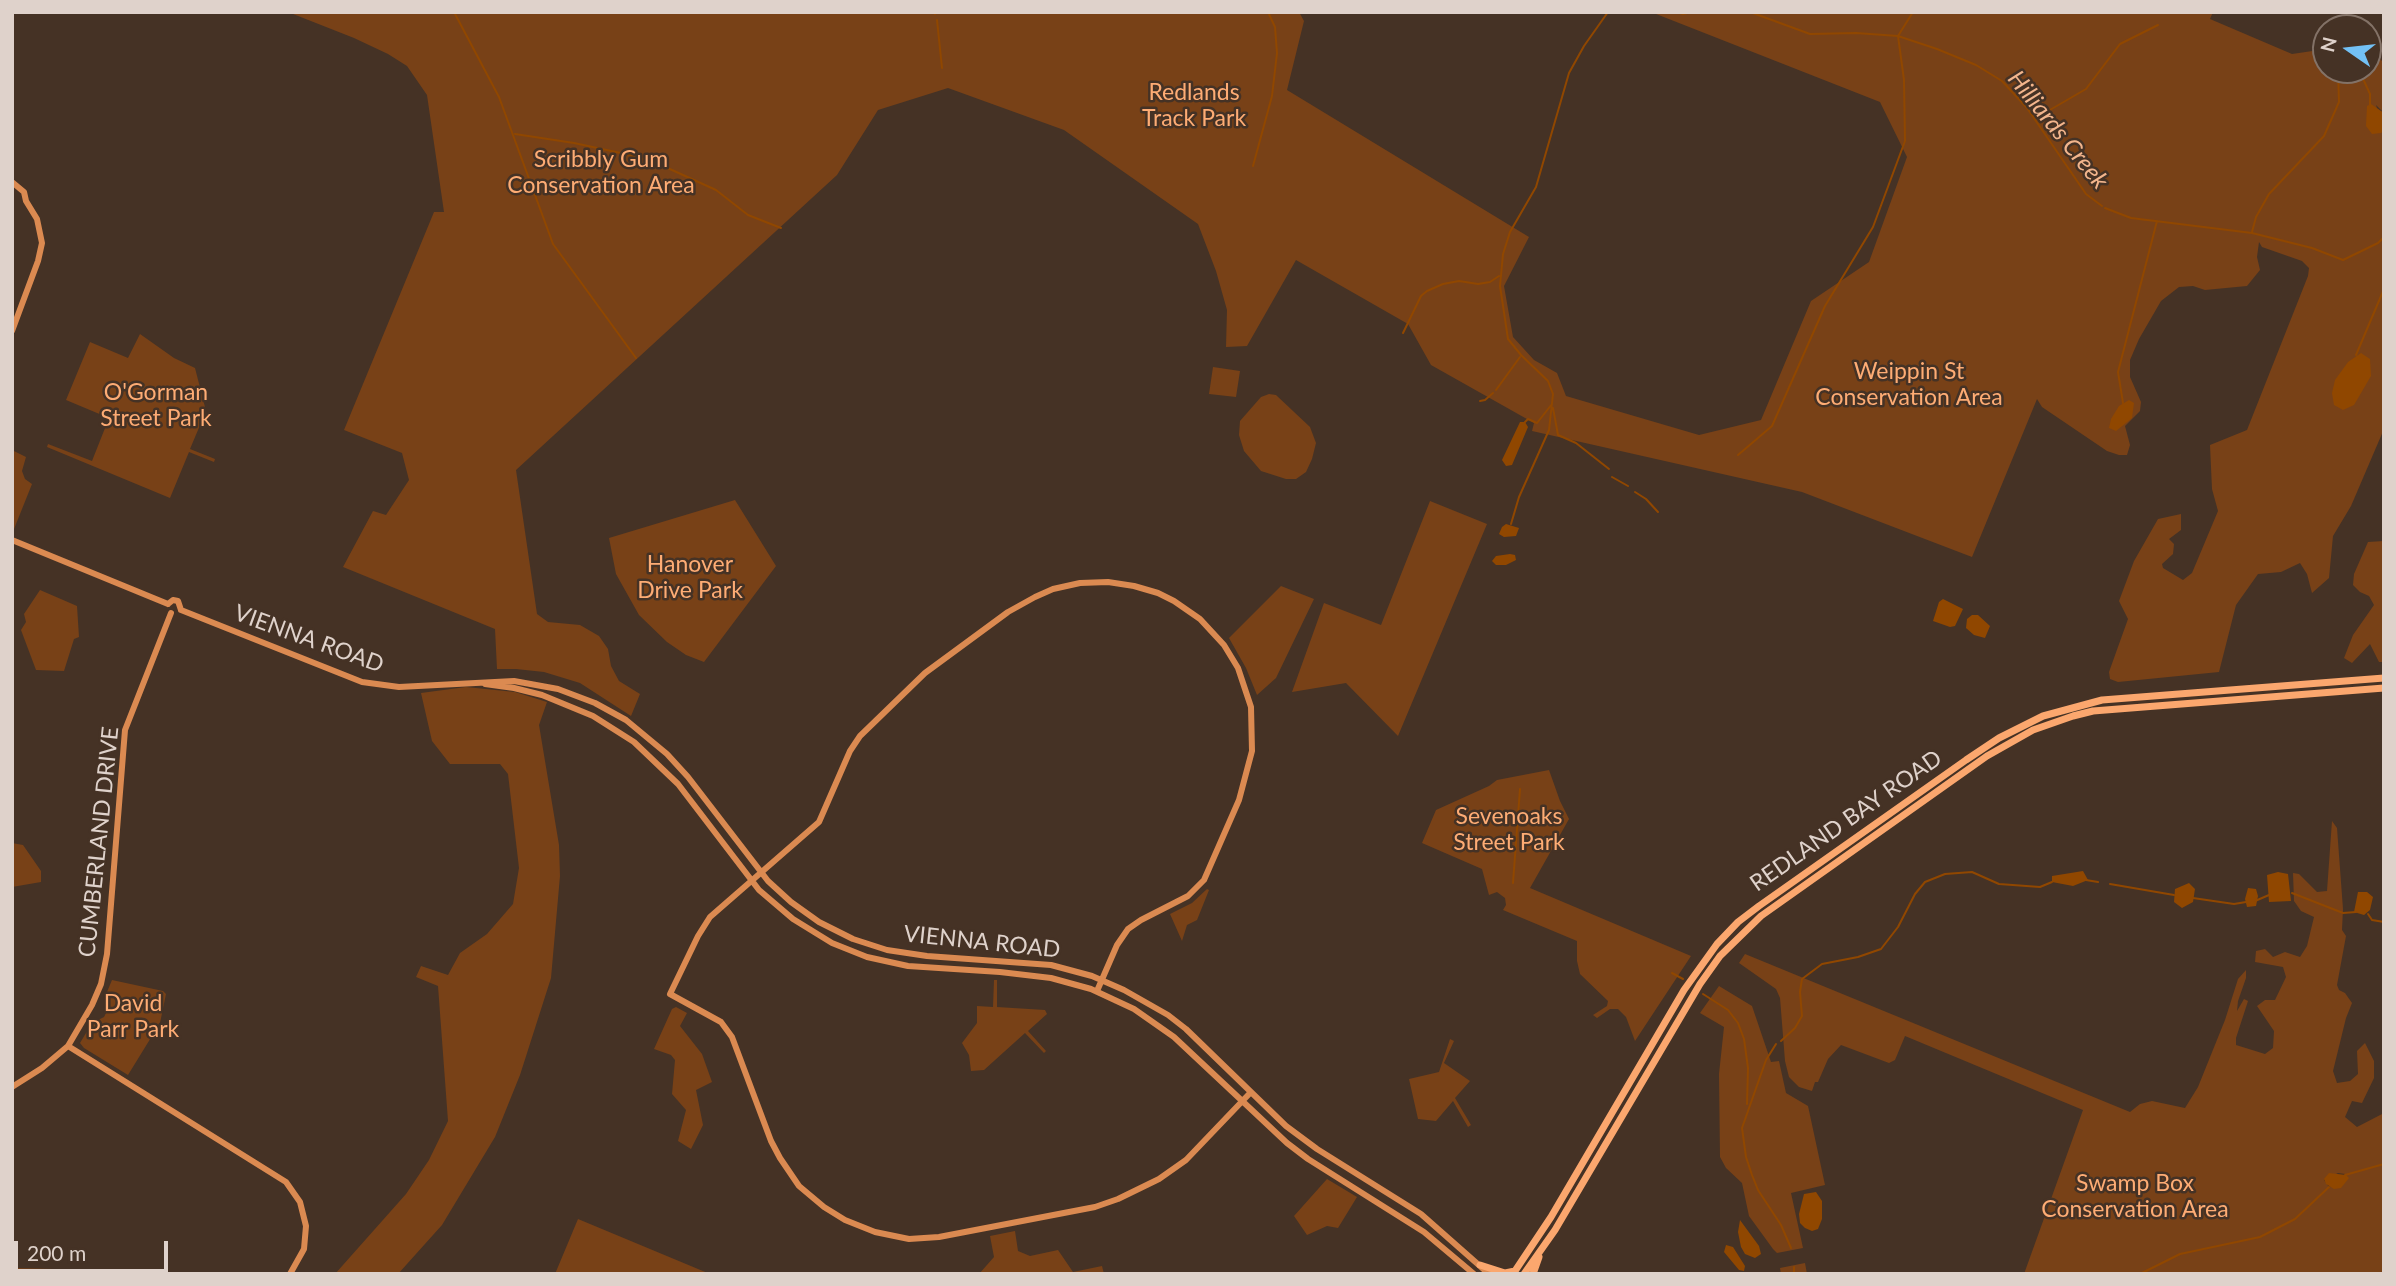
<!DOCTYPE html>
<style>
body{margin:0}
#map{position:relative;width:2396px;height:1286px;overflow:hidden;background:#453225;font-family:Lato,sans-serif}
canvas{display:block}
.frame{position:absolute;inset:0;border:14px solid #dfd2cb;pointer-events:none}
.north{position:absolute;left:2312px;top:14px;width:70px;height:70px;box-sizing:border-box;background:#453225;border:2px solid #837267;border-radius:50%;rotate:284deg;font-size:19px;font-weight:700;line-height:28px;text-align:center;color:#dfd2cb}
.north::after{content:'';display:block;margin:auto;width:24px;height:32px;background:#73c1f5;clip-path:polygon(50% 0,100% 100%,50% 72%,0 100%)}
.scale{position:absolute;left:14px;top:1241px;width:154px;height:32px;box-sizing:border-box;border:4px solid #dfd2cb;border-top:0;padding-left:9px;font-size:21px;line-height:24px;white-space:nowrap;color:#dfd2cb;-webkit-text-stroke:5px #453225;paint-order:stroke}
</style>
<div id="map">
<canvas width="2396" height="1286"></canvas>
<div class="frame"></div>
<div class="north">N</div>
<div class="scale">200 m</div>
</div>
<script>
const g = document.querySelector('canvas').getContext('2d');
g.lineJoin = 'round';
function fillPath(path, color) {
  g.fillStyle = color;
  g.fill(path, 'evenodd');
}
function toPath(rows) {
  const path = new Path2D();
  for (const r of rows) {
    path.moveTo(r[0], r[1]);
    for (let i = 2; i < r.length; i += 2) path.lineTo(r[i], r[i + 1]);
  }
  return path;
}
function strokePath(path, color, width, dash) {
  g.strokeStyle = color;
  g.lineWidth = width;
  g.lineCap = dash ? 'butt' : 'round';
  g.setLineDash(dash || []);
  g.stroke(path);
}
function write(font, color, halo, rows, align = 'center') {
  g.font = font + ' Lato,sans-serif';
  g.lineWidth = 5;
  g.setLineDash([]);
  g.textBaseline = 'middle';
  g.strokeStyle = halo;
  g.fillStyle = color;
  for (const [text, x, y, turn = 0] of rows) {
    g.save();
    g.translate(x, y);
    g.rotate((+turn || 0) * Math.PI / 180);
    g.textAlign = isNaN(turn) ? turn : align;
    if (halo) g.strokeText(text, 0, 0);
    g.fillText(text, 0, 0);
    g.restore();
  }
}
fillPath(toPath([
 [288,12,1299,12,1304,21,1287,90,1529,237,1504,286,1513,337,1534,360,1557,373,1566,396,1699,435,1761,420,1811,301,1869,262,1907,157,1880,102,1651,12,2213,12,2210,19,2292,54,2326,49,2326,70,2338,70,2344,73,2349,70,2368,70,2368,53,2372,51,2384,63,2384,113,2376,105,2384,130,2384,429,2351,506,2333,536,2329,578,2312,593,2307,574,2300,563,2281,572,2258,574,2236,605,2219,672,2118,682,2110,679,2109,672,2128,619,2119,601,2134,561,2158,519,2181,514,2181,530,2169,539,2174,544,2173,554,2162,564,2163,568,2183,580,2192,573,2218,511,2212,489,2210,445,2247,430,2308,276,2309,268,2302,261,2262,247,2259,242,2257,257,2260,270,2247,286,2205,290,2193,286,2179,287,2161,301,2139,339,2130,360,2130,377,2141,402,2140,411,2125,426,2130,445,2127,455,2119,455,2107,451,2042,407,2037,399,1972,557,1802,492,1532,431,1534,423,1431,365,1408,324,1296,260,1247,346,1226,347,1227,310,1216,271,1198,224,1064,130,948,88,878,110,837,175,516,470,537,614,548,622,580,625,599,636,608,649,611,666,619,681,640,694,631,716,580,683,544,672,516,669,497,669,495,629,343,567,373,511,386,515,409,480,402,453,344,430,434,212,444,212,427,95,407,66,388,54,354,38],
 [140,334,174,358,195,368,206,411,190,449,215,459,214,462,189,452,170,498,47,447,48,444,92,461,109,418,66,400,90,342,128,358],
 [1213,367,1240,371,1236,397,1209,394],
 [1269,394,1276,395,1310,427,1316,443,1312,459,1306,472,1296,479,1286,479,1261,471,1244,451,1239,435,1240,421,1261,397],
 [12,450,26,457,22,471,25,479,32,484,14,529],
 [735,500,776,566,704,662,686,655,667,642,639,615,616,574,609,538],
 [1430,501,1487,524,1398,736,1346,683,1292,692,1324,603,1381,625],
 [2384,541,2384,662,2379,662,2370,644,2352,663,2344,658,2353,635,2374,605,2369,596,2360,592,2353,585,2354,574,2368,542],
 [1281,586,1314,599,1276,678,1257,695,1246,668,1229,638],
 [40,590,77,606,79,637,74,639,64,671,36,670,21,630,26,622,24,614],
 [466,687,515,692,547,702,539,725,559,845,560,876,551,978,520,1075,495,1137,442,1225,398,1274,335,1274,406,1194,429,1160,448,1121,438,986,416,977,421,966,448,975,460,953,487,934,513,904,519,868,508,774,500,764,450,764,432,741,421,693],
 [1549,770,1560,801,1569,819,1530,888,1691,956,1635,1041,1626,1017,1618,1009,1610,1009,1597,1018,1593,1015,1607,1006,1608,1001,1580,974,1577,961,1577,941,1503,910,1506,905,1505,898,1497,892,1489,895,1482,869,1422,843,1436,810,1489,786,1497,780],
 [2332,821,2337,828,2343,909,2342,930,2346,936,2337,985,2339,990,2345,993,2352,1003,2346,1018,2333,1071,2337,1083,2350,1081,2358,1074,2357,1051,2365,1043,2374,1061,2374,1078,2362,1103,2352,1101,2345,1117,2357,1127,2384,1113,2384,1274,2024,1274,2083,1110,1905,1036,1895,1060,1889,1063,1841,1045,1828,1059,1818,1082,1815,1082,1812,1091,1799,1087,1789,1077,1785,1061,1780,998,1776,989,1739,963,1745,954,2130,1112,2140,1104,2152,1101,2185,1108,2198,1087,2225,1020,2238,979,2246,970,2246,978,2238,1001,2237,1011,2244,999,2248,1001,2236,1038,2236,1045,2265,1054,2273,1048,2274,1031,2257,1006,2265,1000,2275,1000,2286,977,2283,967,2255,962,2256,951,2265,949,2273,957,2285,952,2300,957,2307,946,2314,917,2301,911,2294,901,2293,873,2299,874,2317,892,2327,891],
 [2338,1173,2345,1174,2348,1178,2329,1187,2324,1180],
 [12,843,23,845,41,871,41,882,12,887],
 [1207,889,1209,890,1197,920,1187,925,1182,941,1170,914,1192,903],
 [112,980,163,991,166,994,160,1023,128,1075,84,1048,80,1043,92,1023,104,1017,109,1007,107,992],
 [994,980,997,980,997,1007,1045,1010,1047,1014,1028,1031,1046,1051,1044,1053,1025,1033,984,1070,971,1071,969,1055,962,1043,977,1023,977,1006,993,1007],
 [1719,986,1752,1006,1771,1062,1779,1061,1786,1093,1808,1106,1825,1185,1791,1193,1803,1248,1777,1253,1773,1249,1749,1216,1742,1183,1726,1168,1720,1157,1719,1074,1724,1027,1700,1013],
 [676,1007,687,1013,680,1026,702,1054,712,1082,696,1090,703,1125,691,1149,678,1141,686,1110,672,1094,675,1060,671,1055,654,1049,672,1009],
 [1450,1039,1454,1041,1444,1063,1470,1081,1455,1098,1471,1125,1468,1127,1453,1101,1436,1121,1418,1119,1409,1079,1439,1072],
 [1327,1179,1357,1197,1338,1228,1327,1226,1307,1235,1294,1216],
 [578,1219,710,1274,555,1274],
 [1015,1231,1018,1251,1030,1256,1058,1250,1073,1272,1102,1266,1104,1274,979,1274,994,1257,990,1236],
 [1805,1263,1807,1274,1781,1274,1780,1268],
 [12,1268,53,1269,53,1274,12,1274]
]), '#784117');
fillPath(toPath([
 [2371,104,2384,113,2384,130,2381,133,2372,134,2366,126,2367,106],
 [2361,353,2370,359,2371,376,2354,405,2343,410,2334,405,2332,393,2335,380,2348,362],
 [2129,400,2134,403,2132,418,2116,431,2109,428,2111,419,2119,406],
 [1520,422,1525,422,1528,427,1512,465,1506,466,1502,460],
 [1506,524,1519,528,1516,536,1504,537,1499,534,1502,527],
 [1510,554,1515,555,1516,560,1506,565,1496,565,1492,561,1496,556],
 [1943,599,1963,609,1955,626,1950,627,1933,621,1939,602],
 [1972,615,1978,615,1990,626,1985,638,1974,635,1966,628,1967,619],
 [2083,871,2088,880,2073,886,2052,882,2052,876],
 [2278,872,2288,874,2291,901,2269,902,2267,875],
 [2189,883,2195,889,2193,902,2182,908,2174,902,2175,889],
 [2248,888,2256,889,2258,896,2256,906,2247,907,2245,899],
 [2358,892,2367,892,2373,897,2370,910,2364,915,2354,912],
 [2329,1173,2346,1175,2349,1178,2341,1188,2334,1189,2326,1184,2324,1179],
 [1816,1192,1822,1201,1822,1219,1818,1229,1812,1231,1805,1228,1800,1223,1799,1214,1804,1194],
 [1740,1220,1759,1246,1761,1254,1755,1258,1745,1254,1741,1247,1738,1232],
 [1726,1245,1733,1247,1745,1266,1744,1271,1739,1270,1724,1252]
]), '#904700');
strokePath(toPath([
 [454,12,499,97,553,244,636,358],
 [935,12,935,14],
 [1677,12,1683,14,1692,12],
 [1750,12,1810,34,1856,33,1898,36,1937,49,1976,65,2002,81,2027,108,2086,194,2102,206],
 [937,20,942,68],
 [2359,70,2370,94,2370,105],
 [2036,118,2086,89,2120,44,2158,25],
 [515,134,574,143,630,155,661,165,716,190,748,215,781,228],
 [1253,166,1272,96,1277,53,1275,27,1268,12],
 [2105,208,2131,218,2252,233,2312,248,2343,260,2378,243,2384,237],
 [2252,232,2256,217,2269,194,2324,136,2339,102,2338,70],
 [1403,333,1421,296,1427,291,1443,284,1459,281,1478,284,1490,282,1499,276],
 [2356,355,2384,289],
 [1496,390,1520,357],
 [1480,401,1485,400,1493,393],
 [2123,403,2118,372,2157,221],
 [1553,408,1558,435,1576,443,1609,469],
 [1525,422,1528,419,1537,423,1552,404],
 [1738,455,1772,426,1825,306,1873,227,1905,141,1904,80,1898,36,1913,12],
 [1612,477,1628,486],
 [1635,492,1646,499,1658,512],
 [1511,524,1519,497,1549,430,1553,394,1548,381,1521,355,1508,339,1500,286,1503,254,1510,232,1536,187,1569,73,1584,46,1608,12],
 [2086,880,2098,882],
 [1513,883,1520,789],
 [2110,884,2174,895],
 [2292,893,2343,913,2356,912],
 [2193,898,2234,904,2246,902],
 [2255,901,2269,895],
 [2368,914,2372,920,2384,922],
 [1672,973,1683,979],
 [1703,994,1728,1010,1738,1023,1744,1039,1748,1068,1747,1104],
 [1781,1041,1795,1028,1802,1016,1800,992,1802,979,1822,964,1858,957,1881,949,1898,927,1915,894,1925,882,1945,874,1972,872,1999,884,2040,887,2052,882],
 [1776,1044,1766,1060,1742,1128,1746,1157,1752,1175,1758,1190,1781,1225,1791,1248],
 [2345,1175,2384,1164],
 [677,1273,677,1274],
 [1794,1274,1794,1267],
 [2140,1274,2180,1254,2260,1237,2295,1219,2329,1187]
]), '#904700', 2);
strokePath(toPath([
 [12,182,24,192,26,201,37,219,42,243,38,261,12,331],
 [12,540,168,604],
 [168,604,173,600,178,601,181,610],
 [181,610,362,682,399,687,514,681,558,689,595,703,626,720,667,754,688,777,768,881,791,902,819,922,853,939,887,950,927,956,1051,965,1092,976,1124,990,1168,1015,1186,1029,1286,1126,1317,1149,1421,1214,1489,1274],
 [485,684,514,688,542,695,593,716,634,742,678,784,759,890,793,919,832,943,867,957,908,966,1000,972,1051,978,1091,989,1134,1009,1174,1037,1287,1143,1308,1159,1424,1232,1474,1274],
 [1097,991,1117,945,1128,929,1141,920,1188,896,1204,880,1239,800,1252,751,1251,707,1238,668,1224,645,1200,619,1174,601,1158,593,1134,586,1108,582,1080,583,1053,589,1035,597,1008,612,925,673,860,736,850,751,819,822,710,917,698,936,670,994,721,1022,732,1037,771,1141,780,1158,799,1186,824,1207,845,1220,875,1232,909,1239,939,1237,1095,1207,1118,1199,1159,1179,1186,1160,1251,1092],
 [68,1046,286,1182,300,1202,306,1226,304,1249,290,1274],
 [12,1087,42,1068,68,1046,92,1005,101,984,107,954,125,730,171,613]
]), '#db8a51', 6);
strokePath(toPath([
 [1480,1265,1505,1273,1515,1271],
 [1513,1274,1551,1217,1684,990,1717,944,1738,922,1759,906,1966,760,1999,738,2043,716,2102,700,2384,678],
 [1524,1274,1555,1230,1700,984,1720,956,1761,916,1987,756,2033,730,2073,716,2093,711,2384,688],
 [1533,1274,1539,1257]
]), '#fba76e', 7);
write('23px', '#feac74', '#453225', [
 ["Redlands",1194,93],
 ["Track Park",1194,119],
 ["Scribbly Gum",601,160],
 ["Conservation Area",601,186],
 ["Weippin St",1909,372],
 ["Conservation Area",1909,398],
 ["O'Gorman",156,393],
 ["Street Park",156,419],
 ["Hanover",690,565],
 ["Drive Park",690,591],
 ["Sevenoaks",1509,817],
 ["Street Park",1509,843],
 ["David",133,1004],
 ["Parr Park",133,1030],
 ["Swamp Box",2135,1184],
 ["Conservation Area",2135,1210]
]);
write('23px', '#dfd2cb', '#453225', [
 ["VIENNA ROAD",309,639,20],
 ["REDLAND BAY ROAD",1846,821,-35],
 ["CUMBERLAND DRIVE",99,842,-84],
 ["VIENNA ROAD",982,942,6]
]);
write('italic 24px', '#f3b58c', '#453225', [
 ["Hilliards Creek",2058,130,51]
]);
</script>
